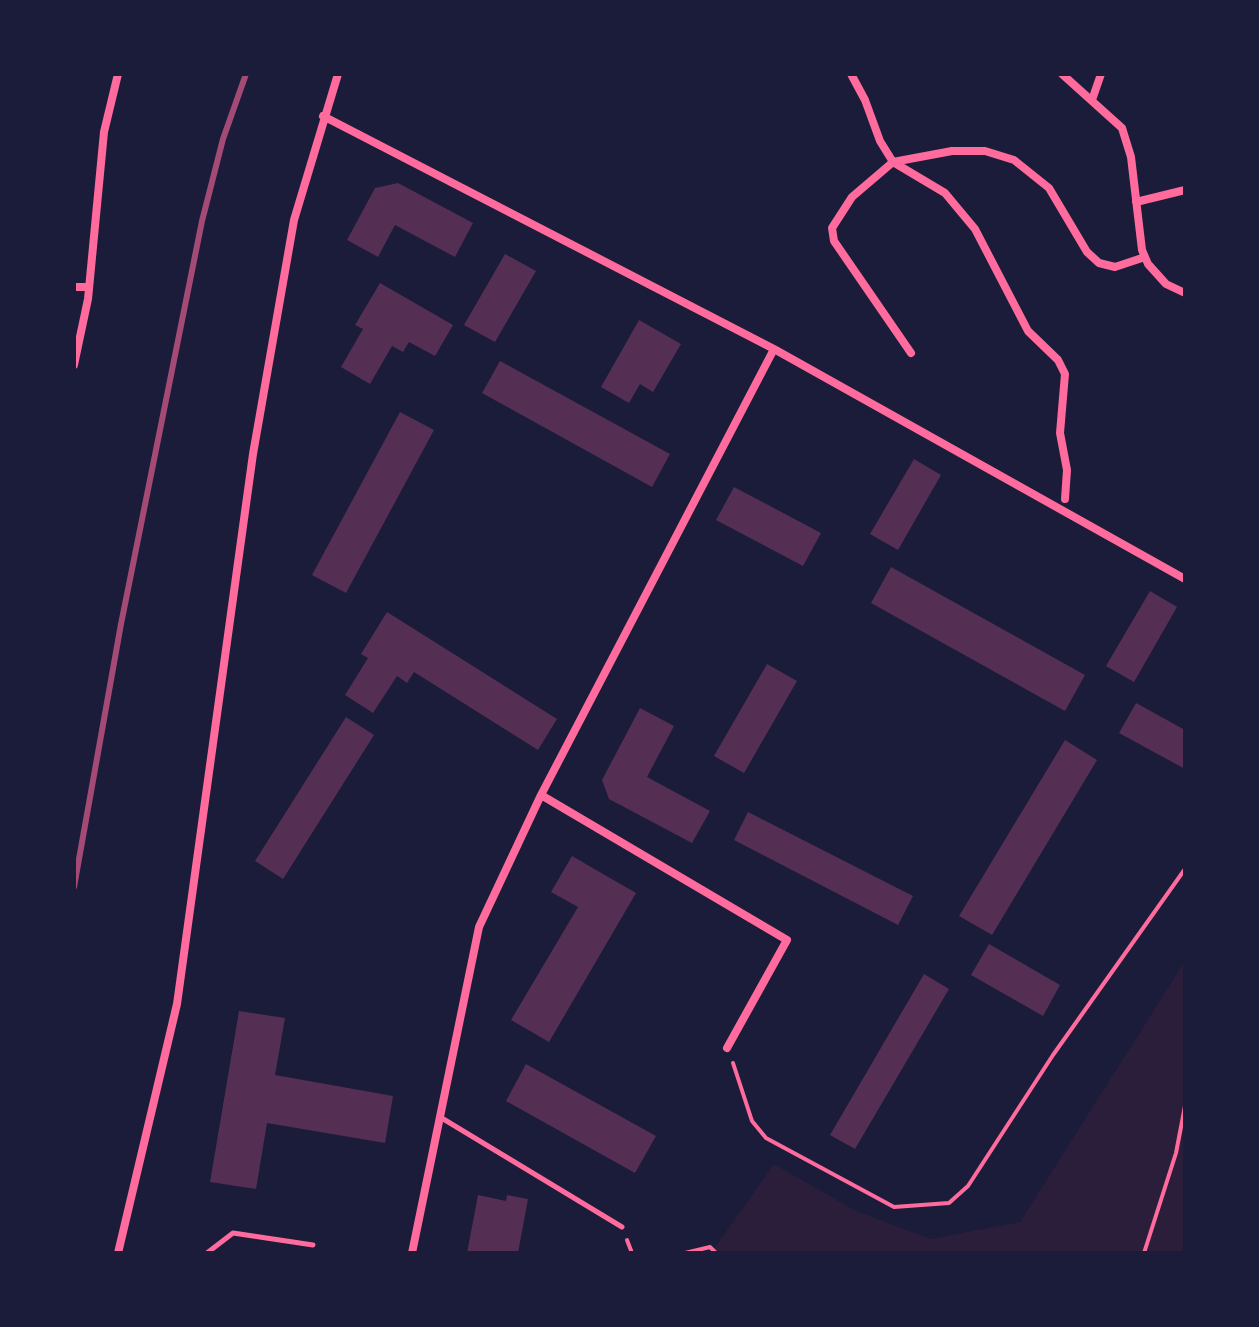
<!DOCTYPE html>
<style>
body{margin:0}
#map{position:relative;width:1259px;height:1327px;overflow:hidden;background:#1b1b3a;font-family:Bitter,serif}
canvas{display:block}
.frame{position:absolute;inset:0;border:76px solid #1b1b3a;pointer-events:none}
</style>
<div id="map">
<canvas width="1259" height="1327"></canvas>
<div class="frame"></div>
</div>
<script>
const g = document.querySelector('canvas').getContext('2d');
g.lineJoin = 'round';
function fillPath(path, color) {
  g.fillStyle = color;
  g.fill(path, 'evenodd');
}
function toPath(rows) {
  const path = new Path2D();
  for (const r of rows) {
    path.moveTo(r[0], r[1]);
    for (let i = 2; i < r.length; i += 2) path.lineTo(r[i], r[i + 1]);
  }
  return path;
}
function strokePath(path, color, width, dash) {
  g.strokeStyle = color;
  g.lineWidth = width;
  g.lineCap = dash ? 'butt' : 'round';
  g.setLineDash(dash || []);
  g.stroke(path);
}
fillPath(toPath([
 [1185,961,1185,1253,711,1253,774,1164,856,1211,931,1239,1020,1222]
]), '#2a1e3b');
fillPath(toPath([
 [398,183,473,223,455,257,395,225,378,257,347,240,375,188],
 [505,254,536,271,495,342,464,325],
 [380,283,453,325,435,356,409,342,403,352,392,346,370,384,341,367,363,329,355,325],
 [639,320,681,344,653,392,640,384,629,403,601,387],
 [500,361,670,454,652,487,482,393],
 [400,412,434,430,346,593,312,575],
 [914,459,941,475,898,550,870,534],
 [734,487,821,533,803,566,716,520],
 [891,567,1085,675,1065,711,871,603],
 [1150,591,1177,607,1134,682,1106,666],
 [387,612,557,719,538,750,414,672,407,683,397,676,373,713,345,695,368,658,361,654],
 [767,664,797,681,744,773,714,756],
 [1136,703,1185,730,1185,769,1119,733],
 [640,708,674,726,647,777,710,811,692,843,609,799,602,780],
 [346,717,374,735,283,879,255,861],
 [1065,740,1097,760,992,935,959,916],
 [748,812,913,896,898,925,734,840],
 [572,856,636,893,549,1042,511,1020,578,907,551,892],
 [989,944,1060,985,1043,1016,971,975],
 [924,974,949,989,855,1149,830,1135],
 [239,1011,285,1018,275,1075,393,1096,385,1143,267,1123,256,1189,210,1182],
 [526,1064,656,1136,635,1173,506,1101],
 [478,1195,506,1201,507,1195,528,1199,518,1253,467,1253]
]), '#542f53');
strokePath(toPath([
 [733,1063,752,1121,766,1138,894,1207,949,1203,968,1186,1053,1055,1185,869],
 [627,1240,632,1253],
 [685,1253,710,1247,716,1253],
 [1144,1253,1176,1153,1185,1106]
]), '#ff6b9d', 4);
strokePath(toPath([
 [440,1117,622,1227],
 [207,1253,233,1233,313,1245]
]), '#ff6b9d', 5);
strokePath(toPath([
 [851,74,865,100,880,141,893,162,945,193,975,229,1028,331,1058,360,1065,374,1060,433,1067,470,1065,499],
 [1062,74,1122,128,1131,157,1142,250,1148,264,1166,284,1185,293],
 [1092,100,1101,74],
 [323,116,774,349,1185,579],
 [1136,202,1185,190],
 [74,287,89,287],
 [911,353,834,241,832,228,852,197,893,162,952,151,985,151,1014,160,1049,188,1087,252,1099,263,1115,267,1145,257],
 [74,365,88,299,104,132,118,74],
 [541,795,787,940,727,1048],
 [118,1253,177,1004,253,454,294,220,338,74],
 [412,1253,479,927,541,795,774,349]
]), '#ff6b9d', 8);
strokePath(toPath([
 [74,887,121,624,202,221,223,139,246,74]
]), '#a44b75', 6);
</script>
